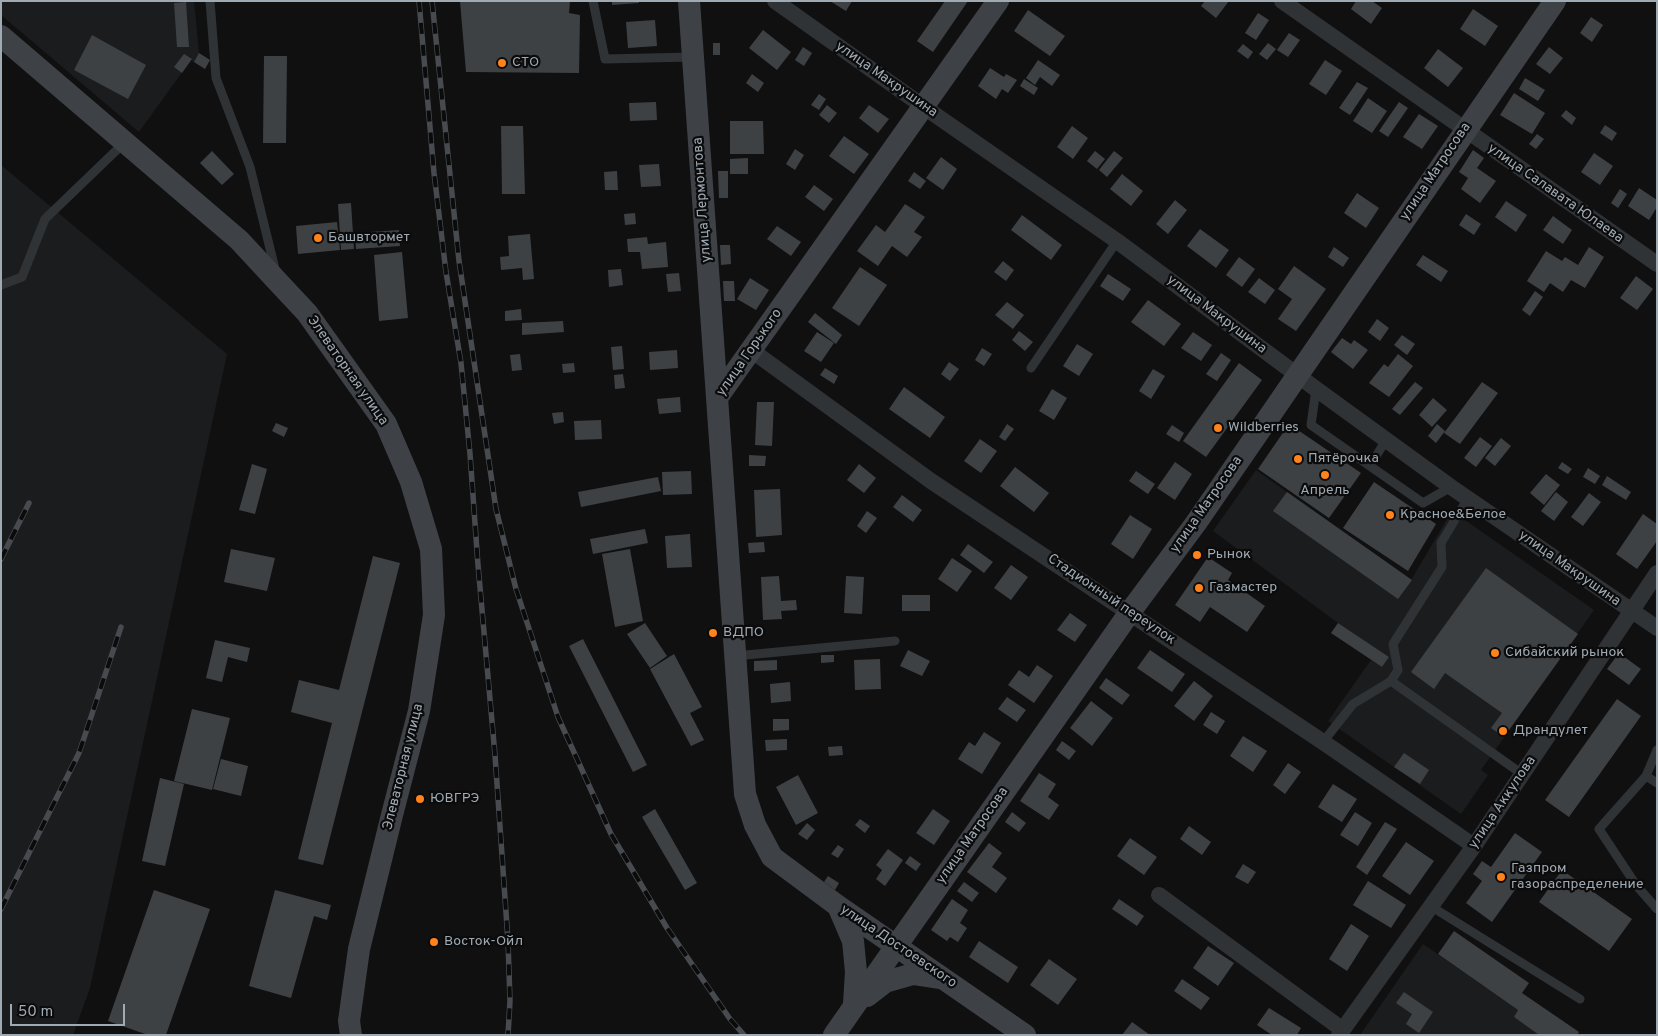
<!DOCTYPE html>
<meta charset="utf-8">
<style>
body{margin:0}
#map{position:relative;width:1658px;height:1036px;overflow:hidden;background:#101011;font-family:Overpass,sans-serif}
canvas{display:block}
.frame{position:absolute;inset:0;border:2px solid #9faab3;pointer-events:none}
.scale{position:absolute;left:10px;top:1004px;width:115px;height:22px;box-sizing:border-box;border:2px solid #9faab3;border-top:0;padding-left:6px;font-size:15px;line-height:18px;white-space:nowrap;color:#9faab3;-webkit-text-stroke:4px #0b0b0c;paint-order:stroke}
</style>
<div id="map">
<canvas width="1658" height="1036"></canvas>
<div class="frame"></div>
<div class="scale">50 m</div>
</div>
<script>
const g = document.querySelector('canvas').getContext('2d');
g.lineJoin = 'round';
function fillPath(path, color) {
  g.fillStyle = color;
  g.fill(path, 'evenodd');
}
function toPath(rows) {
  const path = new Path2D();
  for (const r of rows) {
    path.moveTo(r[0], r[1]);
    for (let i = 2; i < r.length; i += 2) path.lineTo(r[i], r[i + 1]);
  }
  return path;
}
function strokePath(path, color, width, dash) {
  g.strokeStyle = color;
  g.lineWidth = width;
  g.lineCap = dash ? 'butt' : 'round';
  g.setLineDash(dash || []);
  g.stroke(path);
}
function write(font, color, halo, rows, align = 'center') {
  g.font = font + ' Overpass,sans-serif';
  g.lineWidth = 4.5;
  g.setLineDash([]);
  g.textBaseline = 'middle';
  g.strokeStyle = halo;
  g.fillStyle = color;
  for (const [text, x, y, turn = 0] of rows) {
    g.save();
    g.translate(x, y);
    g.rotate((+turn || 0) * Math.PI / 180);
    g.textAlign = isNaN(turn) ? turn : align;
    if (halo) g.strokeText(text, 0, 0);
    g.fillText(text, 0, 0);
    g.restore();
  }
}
fillPath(toPath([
 [1,1,194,1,199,53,210,60,205,69,191,60,139,132,1,15],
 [1,165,227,354,90,988,73,1035,1,1035],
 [1256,470,1411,580,1452,511,1594,610,1481,770,1488,775,1461,814,1328,721,1371,660,1382,667,1389,657,1338,623,1213,531],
 [1423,944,1518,1010,1514,1017,1539,1035,1360,1035]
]), '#1b1c1e');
fillPath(toPath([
 [460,1,570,1,569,13,580,15,579,73,466,72],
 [612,1,639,1,639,3,612,5],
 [830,1,852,1,846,11],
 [945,1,968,1,933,52,917,41],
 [1205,1,1229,1,1216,18,1201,6],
 [1356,1,1372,1,1382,8,1371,24,1351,9],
 [186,2,189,47,177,47,174,3],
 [1473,9,1498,26,1485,46,1460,29],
 [1028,10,1065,36,1050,56,1014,31],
 [1258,13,1269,20,1256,40,1245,33],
 [1591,17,1603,25,1592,42,1580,33],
 [655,20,657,46,628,48,626,22],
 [763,30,791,52,777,70,749,48],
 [1289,33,1300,40,1288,57,1277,50],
 [92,35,146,65,128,99,74,70],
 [713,43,720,43,720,55,713,55],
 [1268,43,1276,49,1267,60,1259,54],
 [1243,44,1253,52,1248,59,1237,51],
 [803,47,812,53,804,66,795,60],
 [1549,47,1563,58,1550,74,1536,64],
 [1438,49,1463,68,1448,87,1424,68],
 [199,53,210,60,205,69,194,62],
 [184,54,192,59,182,73,174,67],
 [264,56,287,56,286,143,263,143],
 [1038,60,1060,75,1052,86,1040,77,1035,85,1026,78],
 [1325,60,1342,71,1326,95,1309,84],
 [990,68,1004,77,1006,74,1017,80,1008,93,1002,89,996,99,978,86],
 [752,74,764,83,758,92,746,83],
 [1525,78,1545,90,1538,101,1519,89],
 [1024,79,1038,88,1034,95,1020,86],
 [1357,82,1368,88,1350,115,1339,108],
 [1514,93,1545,113,1532,134,1500,115],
 [819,94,826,99,819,110,811,105],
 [1368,98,1387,111,1372,133,1353,121],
 [656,102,657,120,630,121,629,103],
 [1399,102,1408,108,1388,137,1379,131],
 [827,105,837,113,829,123,819,115],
 [869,105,889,119,878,133,859,118],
 [1566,110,1576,118,1572,125,1561,116],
 [1419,114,1438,126,1422,149,1403,137],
 [730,121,763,121,764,154,730,154],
 [1605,125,1617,133,1612,141,1600,133],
 [501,126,523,126,525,194,502,194],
 [1072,126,1088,138,1073,159,1057,147],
 [1537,134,1544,139,1536,149,1529,144],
 [844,136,869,154,854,174,829,156],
 [795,149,804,155,795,170,786,164],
 [1473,150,1484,158,1477,168,1496,181,1480,203,1461,189,1468,178,1459,172],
 [212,151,234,174,222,185,200,163],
 [1095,151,1105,159,1097,169,1087,161],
 [1114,151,1123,158,1107,177,1099,170],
 [1594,153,1613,166,1600,185,1581,172],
 [941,157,957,169,943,190,926,178],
 [748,158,748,174,730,174,730,159],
 [659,164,661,186,641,187,639,165],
 [617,171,618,190,605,190,604,172],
 [718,171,728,171,728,198,719,198],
 [914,172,926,181,920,189,908,181],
 [1122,174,1143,191,1131,206,1110,189],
 [814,185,833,199,824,211,805,197],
 [1639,188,1657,200,1657,207,1649,220,1628,206],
 [1620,189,1627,194,1618,208,1611,203],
 [1357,193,1379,208,1366,228,1344,213],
 [1175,200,1187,210,1168,234,1156,224],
 [1506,201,1527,215,1516,232,1495,217],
 [351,203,354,249,341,250,338,204],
 [905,204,925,217,914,232,922,237,907,257,892,246,878,266,857,251,876,225,885,232],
 [635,213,636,224,625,225,624,214],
 [1466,214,1481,224,1474,235,1459,225],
 [1022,215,1062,245,1051,260,1011,230],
 [1553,216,1572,230,1563,244,1543,230],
 [337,222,340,250,298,254,296,226],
 [777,226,801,242,791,256,767,239],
 [1200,229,1229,250,1216,268,1187,246],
 [399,230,400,246,356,249,355,233],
 [530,234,534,279,523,280,522,268,501,270,500,257,509,256,508,236],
 [647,237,648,244,666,242,668,267,642,269,640,252,628,252,627,239],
 [720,245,730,245,731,264,721,265],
 [1334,247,1349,258,1343,267,1328,257],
 [1589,247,1604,257,1585,288,1571,280,1563,292,1550,283,1544,292,1527,281,1546,251,1562,261,1565,257,1578,265],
 [402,252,408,318,379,321,374,255],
 [1423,255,1448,271,1441,282,1416,265],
 [1239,257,1255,269,1242,287,1226,275],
 [1003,261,1014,270,1006,281,994,272],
 [1294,266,1326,289,1296,331,1278,319,1292,299,1278,289],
 [860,267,887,285,859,326,832,308],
 [621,269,623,285,609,287,608,270],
 [679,273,681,291,668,292,666,274],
 [1108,274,1131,289,1123,301,1100,286],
 [1636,276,1653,289,1637,310,1620,298],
 [750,278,769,290,756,310,737,299],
 [1259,278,1275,290,1265,304,1248,292],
 [723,281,734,281,735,301,724,301],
 [1535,291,1543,297,1530,316,1522,310],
 [1148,300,1181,324,1164,346,1131,322],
 [1007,302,1024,315,1013,329,995,315],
 [521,309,522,320,505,321,505,311],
 [815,313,842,335,836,344,808,322],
 [1377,319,1389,328,1380,341,1368,332],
 [563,321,564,332,522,335,522,323],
 [1019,331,1033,342,1025,351,1012,340],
 [817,332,834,343,821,362,804,351],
 [1193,332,1212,345,1201,361,1181,348],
 [1402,335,1415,344,1407,355,1394,345],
 [1342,338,1351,344,1354,340,1368,350,1353,369,1331,352],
 [1077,344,1093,354,1079,376,1063,366],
 [622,346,624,369,613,370,611,347],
 [982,348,992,354,984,366,975,360],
 [677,350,678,368,650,370,649,352],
 [1221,353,1231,360,1217,381,1206,374],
 [520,354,522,370,512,371,510,355],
 [1398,354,1413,366,1389,397,1369,383,1384,364,1388,367],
 [949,362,959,369,950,381,941,374],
 [574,363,575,372,563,373,562,364],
 [1239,363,1262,380,1206,457,1183,441],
 [825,368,838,376,834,384,820,375],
 [1153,369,1165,376,1151,399,1139,391],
 [623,374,625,388,615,389,614,375],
 [1415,382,1423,388,1400,415,1392,409],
 [1482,382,1498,393,1460,444,1444,433],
 [904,387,945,417,930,438,889,409],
 [1052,389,1067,398,1054,420,1039,411],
 [680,397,681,412,659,414,657,399],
 [1433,398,1447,410,1432,427,1419,415],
 [757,402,774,402,772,446,755,445],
 [563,412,564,422,554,424,552,413],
 [601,420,602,439,575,440,574,421],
 [276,423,288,428,284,437,272,431],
 [1007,424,1014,429,1005,441,999,437],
 [1289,424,1361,473,1329,518,1258,469],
 [1437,424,1445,431,1436,443,1428,436],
 [1172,425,1184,433,1179,442,1166,434],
 [1480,437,1492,446,1476,467,1464,458],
 [1501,438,1511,446,1495,466,1485,458],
 [980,439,997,451,981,473,964,461],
 [749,455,766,456,765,466,749,466],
 [1175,462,1192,474,1175,500,1157,488],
 [1562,462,1572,469,1568,474,1558,468],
 [252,464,267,469,255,514,239,510],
 [859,464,876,478,864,493,847,480],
 [1015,467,1049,493,1034,512,1000,486],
 [1588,468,1600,476,1595,484,1583,477],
 [691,471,692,494,663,495,662,472],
 [1136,471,1155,484,1148,494,1129,481],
 [1546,474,1560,485,1544,505,1530,493],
 [1607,476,1631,492,1626,500,1602,485],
 [658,477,661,491,581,507,578,492],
 [1374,482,1436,524,1408,571,1343,528],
 [780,489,782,535,756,537,754,490],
 [1287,492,1412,580,1398,599,1273,511],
 [1556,492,1568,502,1554,521,1541,511],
 [1589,493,1601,502,1583,526,1571,517],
 [902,495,922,510,913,522,893,507],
 [867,511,877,518,866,533,857,526],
 [1643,514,1657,524,1657,541,1637,569,1616,554],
 [1130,515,1152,529,1133,559,1111,544],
 [645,529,648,543,593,554,590,539],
 [690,534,692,567,667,568,665,536],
 [764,542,765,552,749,553,748,543],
 [968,544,993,562,984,573,960,555],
 [231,549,275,558,267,591,224,582],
 [630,549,643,621,615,627,602,554],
 [373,556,400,563,323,865,298,859,332,723,291,712,299,680,339,690],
 [1208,557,1232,573,1228,580,1265,606,1247,632,1210,607,1200,622,1175,605],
 [952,558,972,571,957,592,938,579],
 [1011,565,1028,577,1011,600,994,588],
 [1486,568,1578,634,1504,737,1491,728,1502,713,1445,673,1434,689,1411,672],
 [779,576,781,601,796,600,797,610,781,611,782,619,763,620,761,577],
 [846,576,864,577,862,614,844,613],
 [902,595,930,595,930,611,902,611],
 [1070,613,1087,625,1075,642,1057,630],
 [645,623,667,656,650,668,627,634],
 [1338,623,1389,657,1382,667,1331,633],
 [583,639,647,765,633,772,569,646],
 [215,640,250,648,247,662,228,657,222,682,206,678],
 [908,650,930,661,922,676,900,666],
 [1150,650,1185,674,1172,692,1137,668],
 [1619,653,1641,669,1629,685,1607,669],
 [674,654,702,707,690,713,704,740,691,746,650,669],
 [821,655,834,655,834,662,821,663],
 [880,659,881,689,855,690,854,660],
 [777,660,777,670,754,671,754,661],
 [1037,665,1053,676,1034,703,1008,685,1019,670,1029,677],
 [1106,678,1130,695,1122,705,1099,688],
 [1194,681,1213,696,1194,721,1174,706],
 [790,682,791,701,771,703,770,684],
 [1007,697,1026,710,1017,722,998,709],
 [1617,699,1641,716,1569,817,1545,800],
 [1091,701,1113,718,1092,746,1070,728],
 [192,709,230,718,212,790,174,781],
 [1211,712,1225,721,1217,734,1203,725],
 [773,719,789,719,789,730,773,731],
 [984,732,1001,743,982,774,958,759,969,742,975,746],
 [1243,736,1267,751,1253,772,1230,756],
 [787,739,787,750,766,751,765,740],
 [1062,741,1076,751,1069,760,1056,750],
 [842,746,843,755,829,756,828,747],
 [1404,753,1429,770,1420,784,1394,767],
 [221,759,248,766,241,796,213,789],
 [1288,763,1301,772,1285,794,1273,785],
 [1039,773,1056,784,1048,797,1059,805,1049,820,1020,801],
 [798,775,818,813,796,825,776,787],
 [160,778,184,784,165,866,142,861],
 [1333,784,1357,799,1342,822,1318,807],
 [655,809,697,883,685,890,642,817],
 [933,809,950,821,934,845,916,833],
 [1012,812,1026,823,1019,832,1005,822],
 [1355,812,1372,823,1358,846,1340,835],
 [860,819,870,826,865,833,855,825],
 [1385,822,1397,829,1367,875,1356,867],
 [807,823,815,830,807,840,798,834],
 [1189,826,1211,842,1202,855,1180,839],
 [1515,833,1542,852,1492,922,1466,903,1482,881,1473,874,1482,861,1491,867],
 [1130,838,1157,857,1144,875,1117,856],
 [1406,842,1434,861,1410,895,1382,876],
 [989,843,1002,853,992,867,1007,878,996,893,967,872],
 [838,845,844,849,838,858,831,854],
 [888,849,903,860,885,886,876,879,882,870,876,865],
 [910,856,921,864,916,871,905,863],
 [1243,864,1256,872,1248,884,1235,877],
 [1562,870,1632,919,1609,951,1539,902],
 [828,876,839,883,835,890,824,882],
 [1368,881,1406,905,1391,928,1353,905],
 [964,882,979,893,972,902,957,891],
 [154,890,210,909,166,1035,148,1035,108,1021],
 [275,890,331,905,327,920,314,916,291,998,249,986],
 [952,899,968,910,960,923,967,928,958,942,950,937,947,941,931,930],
 [1119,899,1144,916,1137,926,1112,909],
 [1351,924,1369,936,1347,971,1329,959],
 [1454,931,1529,983,1522,993,1579,1032,1577,1035,1539,1035,1514,1017,1518,1010,1438,954],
 [979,941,1018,967,1008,983,969,957],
 [1208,946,1234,963,1218,986,1193,968],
 [1049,959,1077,979,1058,1005,1030,985],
 [1182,979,1210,998,1201,1010,1174,991],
 [1404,992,1433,1012,1419,1033,1406,1024,1412,1014,1396,1003],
 [1269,1008,1301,1028,1297,1035,1272,1035,1257,1025],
 [1132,1022,1150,1035,1122,1035]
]), '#3e4144');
strokePath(toPath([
 [210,1,216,78,250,167,275,269],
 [593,1,605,59,692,57],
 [1,285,22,277,45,219,124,143],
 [1031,368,1117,241],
 [1316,389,1311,425,1423,503,1451,487],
 [1370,466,1386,440],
 [735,656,895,641],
 [1391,681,1522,774],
 [1323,742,1353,704,1391,681,1398,670,1393,644,1442,567,1441,543,1468,498],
 [1657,750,1646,776,1599,829,1636,885,1657,909],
 [1646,776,1657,783],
 [1432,907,1580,999]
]), '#303336', 9);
strokePath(toPath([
 [775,1,924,107,1117,241,1316,389,1451,487,1657,628],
 [1282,1,1657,264],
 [751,350,931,481,1323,742,1474,846],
 [1159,895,1343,1030],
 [1339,1035,1474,846,1657,573]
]), '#303336', 16);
strokePath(toPath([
 [689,1,745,794,755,825,772,857,838,906,1025,1035],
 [1,36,239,240,278,282,307,313,386,424,411,482,431,549,434,615,419,711,392,815,359,949,349,1021,351,1035],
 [717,398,998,1],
 [838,906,853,941,856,972,854,1004],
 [867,996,885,982,913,974,939,978],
 [834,1035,1130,612,1196,523,1555,1]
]), '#3e4247', 22);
const rail = toPath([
 [419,1,434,173,446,272,461,363,470,454,478,565,495,755,508,941,510,1001,508,1035],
 [432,1,459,261,496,509,516,589,558,717,611,834,667,928,730,1019,744,1035],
 [1,559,29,503],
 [1,909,79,753,121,627]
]);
strokePath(rail, '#474b50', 5.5);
strokePath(rail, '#0b0b0c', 4, [11]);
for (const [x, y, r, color] of [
 [502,63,5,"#ff831a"],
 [318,238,5,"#ff831a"],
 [1218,428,5,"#ff831a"],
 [1298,459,5,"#ff831a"],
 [1325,475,5,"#ff831a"],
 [1390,515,5,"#ff831a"],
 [1197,555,5,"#ff831a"],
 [1199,588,5,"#ff831a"],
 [713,633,5,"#ff831a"],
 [1495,653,5,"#ff831a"],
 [1503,731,5,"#ff831a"],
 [420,799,5,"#ff831a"],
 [1501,877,5,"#ff831a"],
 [434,942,5,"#ff831a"]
]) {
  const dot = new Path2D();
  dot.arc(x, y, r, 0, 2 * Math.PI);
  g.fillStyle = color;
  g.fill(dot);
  strokePath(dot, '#0b0b0c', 2);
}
write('14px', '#9faab3', '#0b0b0c', [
 ["СТО",512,63],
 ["Башвтормет",328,238],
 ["Wildberries",1228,428],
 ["Пятёрочка",1308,459],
 ["Апрель",1325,491,"center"],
 ["Красное&Белое",1400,515],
 ["Рынок",1207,555],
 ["Газмастер",1209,588],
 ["ВДПО",723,633],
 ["Сибайский рынок",1505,653],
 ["Драндулет",1513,731],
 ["ЮВГРЭ",430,799],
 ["Газпром",1511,869],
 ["газораспределение",1511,885],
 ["Восток-Ойл",444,942]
], 'left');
write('14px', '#9faab3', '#0b0b0c', [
 ["улица Макрушина",886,80,35],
 ["улица Матросова",1436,172,-56],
 ["улица Салавата Юлаева",1555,194,35],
 ["улица Лермонтова",703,200,-94],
 ["улица Макрушина",1216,315,37],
 ["улица Горького",750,353,-55],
 ["Элеваторная улица",347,371,55],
 ["улица Матросова",1207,505,-55],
 ["улица Макрушина",1569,569,35],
 ["Стадионный переулок",1111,600,34],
 ["Элеваторная улица",404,767,-76],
 ["улица Аккулова",1503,803,-56],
 ["улица Матросова",973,836,-55],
 ["улица Достоевского",898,947,34]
]);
</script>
